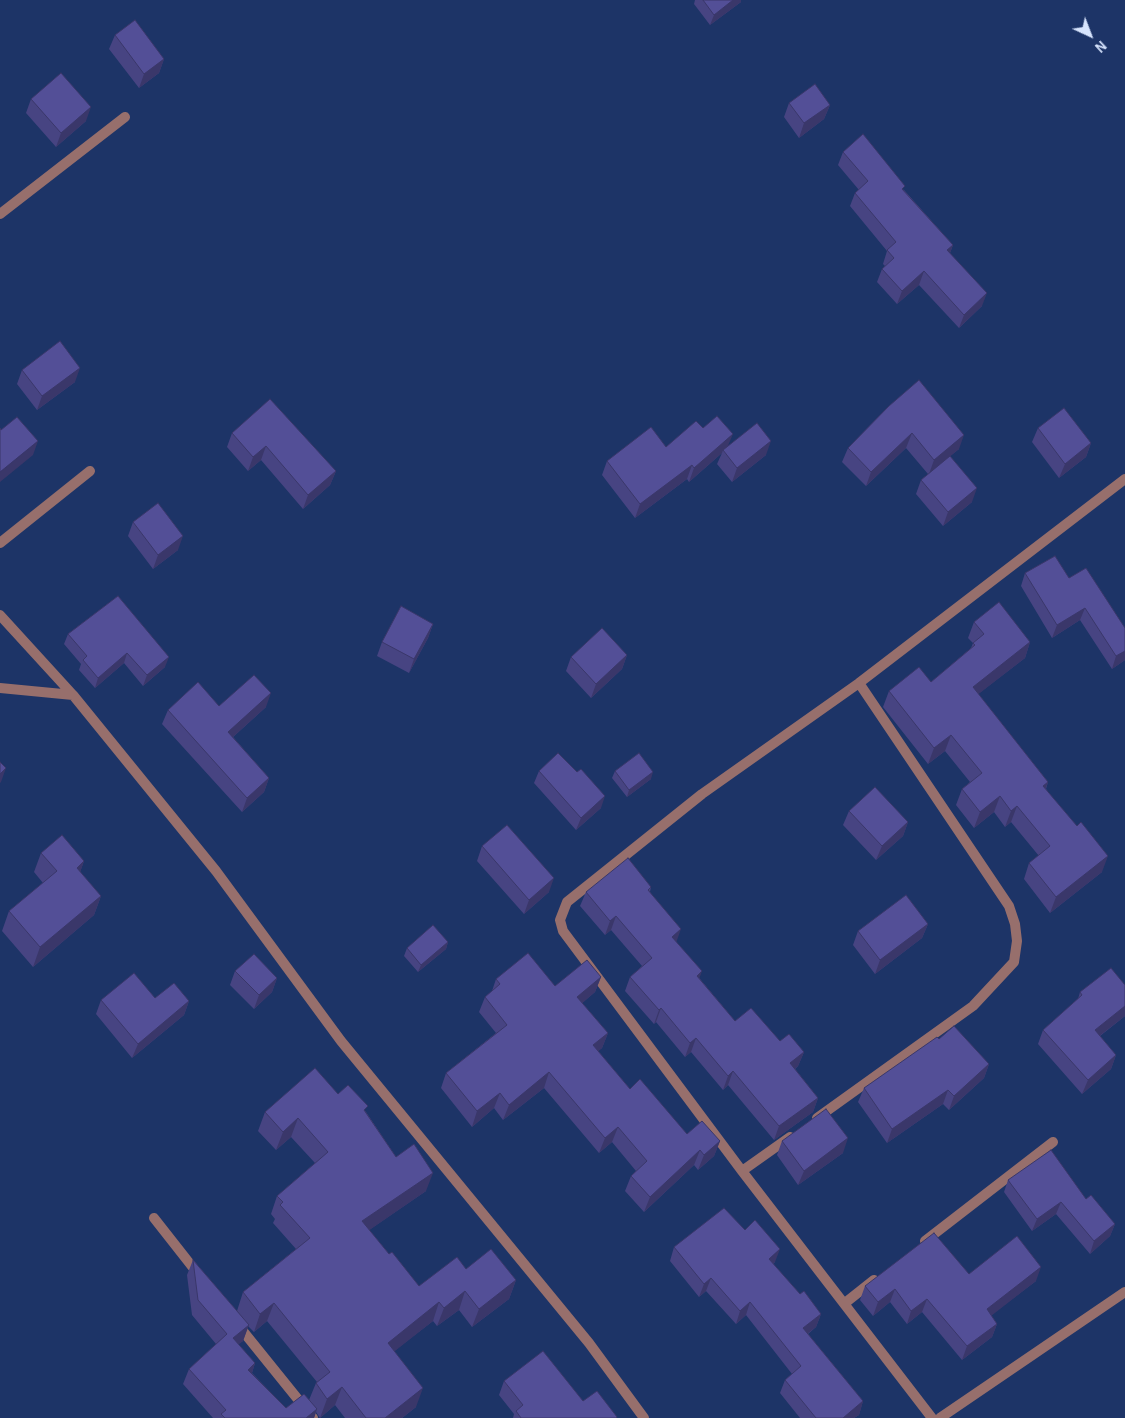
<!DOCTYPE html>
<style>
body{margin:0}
#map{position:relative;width:1125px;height:1418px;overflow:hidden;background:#1d3467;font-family:"Alegreya Sans",sans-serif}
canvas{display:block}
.north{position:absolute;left:1065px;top:10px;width:50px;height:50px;-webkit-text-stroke:4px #1d3467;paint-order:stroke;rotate:137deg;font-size:14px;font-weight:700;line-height:20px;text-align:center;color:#d7e4fd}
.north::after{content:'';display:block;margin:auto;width:18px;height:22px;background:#d7e4fd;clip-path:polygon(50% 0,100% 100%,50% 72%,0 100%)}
</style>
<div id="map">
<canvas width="1125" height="1418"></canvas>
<div class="north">N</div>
</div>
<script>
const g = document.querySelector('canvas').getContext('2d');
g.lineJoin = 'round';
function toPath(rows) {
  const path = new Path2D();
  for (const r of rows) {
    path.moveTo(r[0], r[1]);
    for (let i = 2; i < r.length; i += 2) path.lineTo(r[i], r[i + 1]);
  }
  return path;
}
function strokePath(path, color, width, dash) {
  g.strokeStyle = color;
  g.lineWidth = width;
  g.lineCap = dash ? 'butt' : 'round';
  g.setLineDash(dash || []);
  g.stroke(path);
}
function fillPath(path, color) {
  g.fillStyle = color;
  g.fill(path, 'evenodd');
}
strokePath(toPath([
 [0,214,125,117],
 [0,543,90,471],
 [0,615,73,695,216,871,341,1041,589,1343,644,1418],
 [0,688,73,695],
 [817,1118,973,1006,1014,962,1017,941,1015,924,1009,906,859,683],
 [742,1171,790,1137],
 [154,1218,198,1274],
 [925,1241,1053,1142],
 [845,1303,874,1280],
 [238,1325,313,1418],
 [932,1418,742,1171,563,931,560,920,567,902,702,794,859,683,1125,479],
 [940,1418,1125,1292]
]), '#976f6c', 10);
fillPath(toPath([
 [695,0,741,0,741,2,710,25,694,4],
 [115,35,164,59,159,73,139,88,109,49],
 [31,99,86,121,56,147,26,113],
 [789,103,830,105,824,119,799,138,784,117],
 [843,152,904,190,953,245,950,253,982,306,959,328,919,285,897,304,877,282,882,269,885,266,883,264,887,251,850,206,855,193,859,190,838,165],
 [22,370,75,382,37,410,17,384],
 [889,406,959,449,950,456,972,502,943,526,916,494,921,480,928,474,906,448,866,486,842,462,848,448],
 [703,428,728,446,766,455,732,482,717,464,722,453,689,482,687,479,635,518,602,475,607,461,666,447],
 [1038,428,1091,443,1086,457,1059,478,1032,442],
 [232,433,336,471,330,485,303,509,261,460,248,471,227,447],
 [133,522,178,550,153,569,128,536],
 [1025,573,1069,578,1125,628,1125,660,1112,669,1080,620,1052,638,1021,586],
 [118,596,165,667,143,686,124,663,95,688,79,670,81,664,64,644,68,634],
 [974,622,1030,642,1025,658,978,694,1048,782,1046,789,1102,872,1050,913,1024,879,1029,863,1039,856,1011,822,1005,827,994,812,974,828,956,805,962,789,970,782,945,751,928,764,883,707,889,691,931,682,971,648,973,643,968,638],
 [433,624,428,638,409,673,377,656,382,642],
 [627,655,622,669,591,698,566,671,571,657],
 [219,706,266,707,233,737,269,778,264,792,242,812,162,724,168,710],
 [539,771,601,808,576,830,534,783],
 [615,771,651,779,627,797,612,778],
 [849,811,908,822,903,836,876,860,843,825],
 [482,846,549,892,524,914,477,861],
 [41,853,84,861,80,872,101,896,94,915,33,967,2,931,9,911,43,883,34,872],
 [651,887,650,892,676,942,700,979,735,1021,804,1052,798,1066,795,1069,818,1098,813,1112,774,1140,728,1085,723,1090,691,1052,685,1057,656,1022,654,1024,625,991,630,977,642,966,611,930,605,935,580,906,586,892],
 [928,924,922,938,875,974,853,945,858,931],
 [448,942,446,949,418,972,404,956,407,948],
 [235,971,277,978,272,992,254,1009,230,985],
 [601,977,595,992,582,1003,608,1033,602,1048,598,1051,630,1089,687,1134,720,1141,714,1156,698,1170,694,1165,644,1212,625,1191,631,1176,636,1171,612,1142,599,1153,544,1088,503,1120,494,1108,472,1127,441,1088,446,1073,496,1033,479,1012,485,997,492,991,496,979,555,986],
 [1125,985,1125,1016,1100,1036,1116,1055,1111,1069,1082,1094,1038,1044,1043,1030,1078,999,1080,992],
 [155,998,189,1001,184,1015,132,1058,96,1014,101,1000],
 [939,1039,989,1064,984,1078,949,1110,943,1104,887,1143,858,1102,864,1088],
 [338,1094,366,1112,396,1157,426,1191,369,1230,389,1254,419,1286,466,1269,516,1280,509,1299,472,1327,459,1310,437,1326,433,1321,394,1351,416,1407,402,1418,345,1418,335,1405,320,1418,316,1412,314,1418,213,1418,183,1384,189,1369,216,1344,192,1315,187,1275,193,1260,237,1311,243,1292,296,1249,273,1223,275,1219,271,1214,277,1196,315,1163,291,1137,276,1150,258,1131,265,1112],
 [267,1321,317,1382,316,1383,309,1400,286,1408,252,1373,255,1363,238,1344,243,1341,248,1326,254,1332],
 [782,1141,843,1153,798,1185,777,1155],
 [1008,1180,1086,1199,1115,1224,1110,1236,1090,1254,1056,1214,1032,1231,1004,1192],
 [674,1247,775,1262,773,1264,800,1294,821,1314,816,1327,808,1334,863,1401,859,1415,854,1418,800,1418,780,1393,785,1380,792,1374,746,1315,736,1324,706,1291,699,1297,670,1261],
 [969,1274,1036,1281,991,1315,997,1324,992,1337,962,1360,922,1312,907,1324,890,1302,873,1316,860,1300,865,1286],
 [504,1381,583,1401,617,1418,513,1418,514,1414,499,1395]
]), '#474482');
fillPath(toPath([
 [733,0,741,0,741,2,710,25,714,15],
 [164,59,159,73,139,88,144,74],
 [830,105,824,119,799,138,804,123],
 [91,107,86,121,56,147,61,133],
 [953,245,948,258,947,250],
 [924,271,919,285,897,304,902,291],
 [987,293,982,306,959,328,964,315],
 [80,368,75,382,37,410,42,396],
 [912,433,906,448,866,486,871,472],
 [733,434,727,448,723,450,722,453,689,482,694,468],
 [964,435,959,449,929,474,934,460],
 [38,441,33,455,0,482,0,472],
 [771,441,766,455,732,482,737,468],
 [1091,443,1086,457,1059,478,1065,464],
 [266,446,261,460,248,471,253,457],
 [692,465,687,479,635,518,640,504],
 [336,471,330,485,303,509,308,495],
 [977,488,972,502,943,526,948,512],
 [183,536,178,550,153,569,158,555],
 [1085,608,1080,620,1052,638,1057,625],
 [433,624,428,638,409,673,414,659],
 [1030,642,1025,658,967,703,973,687],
 [1125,651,1125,660,1112,669,1116,656],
 [127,653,124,663,95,688,98,678],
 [627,655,622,669,591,698,596,684],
 [169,657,165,667,143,686,147,675],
 [271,693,266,707,223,746,228,732],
 [951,735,945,751,928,764,934,748],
 [6,768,1,782,0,783,0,774],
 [653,772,651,779,627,797,629,790],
 [269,778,264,792,242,812,247,798],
 [1048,782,1042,798,1043,786],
 [605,796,601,808,576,830,581,818],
 [1000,796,994,812,974,828,980,812],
 [1017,806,1011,822,1005,827,1011,811],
 [908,822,903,836,876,860,882,846],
 [1108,856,1102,872,1050,913,1056,897],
 [84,861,77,881,77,868],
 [554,878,549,892,524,914,529,900],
 [101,896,94,915,33,967,40,947],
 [616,916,611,930,605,935,610,921],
 [928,924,922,938,875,974,880,960],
 [681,929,676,943,672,937],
 [448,942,446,949,418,972,421,965],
 [702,971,697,985,697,976],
 [601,977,595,992,572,1012,577,997],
 [277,978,272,992,254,1009,259,995],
 [189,1001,184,1015,132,1058,138,1044],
 [1125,1006,1125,1016,1089,1044,1095,1030],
 [661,1008,656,1022,654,1024,659,1010],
 [608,1033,602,1048,588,1060,593,1045],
 [696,1038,691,1052,685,1057,690,1043],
 [804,1052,798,1066,785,1077,790,1063],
 [1116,1055,1111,1069,1082,1094,1088,1080],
 [989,1064,984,1078,949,1110,954,1096],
 [733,1071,728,1085,723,1090,728,1076],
 [549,1072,544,1088,503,1120,509,1105],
 [948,1090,943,1104,887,1143,892,1129],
 [500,1093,494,1108,472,1127,477,1111],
 [818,1098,813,1112,774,1140,779,1126],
 [298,1118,291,1137,276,1150,283,1132],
 [618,1127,612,1142,599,1153,605,1138],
 [848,1138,843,1153,798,1185,804,1171],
 [720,1141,714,1156,698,1170,704,1155],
 [700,1150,694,1165,644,1212,650,1197],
 [433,1173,426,1191,355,1240,362,1221],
 [1061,1202,1056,1214,1032,1231,1037,1219],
 [1115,1224,1110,1236,1090,1254,1094,1241],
 [780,1249,775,1262,764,1272,769,1259],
 [1041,1267,1036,1281,982,1323,987,1309],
 [711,1278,706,1291,699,1297,704,1284],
 [516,1280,509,1299,472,1327,479,1309],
 [895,1289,890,1302,873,1316,878,1302],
 [465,1291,459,1310,437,1326,444,1308],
 [927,1299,922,1312,907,1324,911,1311],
 [439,1302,433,1321,381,1362,388,1343],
 [750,1302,746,1315,736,1324,740,1311],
 [274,1303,267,1321,254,1332,260,1314],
 [821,1314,816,1327,798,1341,803,1328],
 [997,1324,992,1337,962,1360,967,1346],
 [249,1325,243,1341,227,1354,233,1338],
 [255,1363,250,1379,248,1370],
 [342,1387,335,1405,320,1418,327,1399],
 [423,1388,416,1407,402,1418,385,1418],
 [863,1401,859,1415,854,1418,843,1418],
 [317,1409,314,1418,306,1418]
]), '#3a376a');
const building = toPath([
 [703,0,733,0,714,15,703,0],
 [135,20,164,59,144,74,115,35,135,20],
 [61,73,91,107,61,133,31,99,61,73],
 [815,84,830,105,804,123,789,103,815,84],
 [863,134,905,186,902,189,953,245,947,250,987,293,964,315,924,271,902,291,882,269,894,258,887,250,896,242,855,193,868,181,843,152,863,134],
 [60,341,80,368,42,396,22,370,60,341],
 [919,380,964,435,934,460,912,433,871,472,848,448,889,406,919,380],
 [270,399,336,471,308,495,266,446,253,457,232,433,270,399],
 [1064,408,1091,443,1065,464,1038,428,1064,408],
 [717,416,733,434,694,468,692,465,640,504,607,461,651,427,666,447,696,421,703,428,717,416],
 [17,417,38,441,0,472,0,428,1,430,17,417],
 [757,423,771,441,737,468,723,450,757,423],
 [950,456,977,488,948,512,921,480,950,456],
 [158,503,183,536,158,555,133,522,158,503],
 [1055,556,1069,578,1086,568,1125,628,1125,651,1116,656,1085,608,1057,625,1025,573,1055,556],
 [118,596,169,657,147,675,127,653,98,678,83,660,87,656,68,634,118,596],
 [999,602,1030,642,973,687,1048,782,1043,786,1077,826,1081,822,1108,856,1056,897,1029,863,1050,846,1017,806,1011,811,1000,796,980,812,962,789,982,773,951,735,934,748,889,691,919,667,931,682,975,645,973,643,984,634,974,622,999,602],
 [401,606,433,624,414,659,382,642,401,606],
 [602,628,627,655,596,684,571,657,602,628],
 [254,675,271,693,228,732,269,778,247,798,168,710,198,682,219,706,254,675],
 [558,753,577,772,581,769,605,796,581,818,539,771,558,753],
 [639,753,653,772,629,790,615,771,639,753],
 [0,762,6,768,0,774,0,762],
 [875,787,908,822,882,846,849,811,875,787],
 [507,825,554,878,529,900,482,846,507,825],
 [62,835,84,861,77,868,101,896,40,947,9,911,57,871,41,853,62,835],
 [628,858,651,887,648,890,681,929,672,937,702,971,697,976,735,1021,751,1008,780,1041,789,1034,804,1052,790,1063,818,1098,779,1126,733,1071,728,1076,696,1038,690,1043,661,1008,659,1010,630,977,652,958,616,916,610,921,586,892,628,858],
 [906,895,928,924,880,960,858,931,906,895],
 [433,925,448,942,421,965,407,948,433,925],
 [528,953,555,986,587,960,601,977,577,997,608,1033,593,1045,630,1089,640,1079,687,1134,702,1121,720,1141,704,1155,700,1150,650,1197,631,1176,647,1161,618,1127,605,1138,549,1072,509,1105,500,1093,477,1111,446,1073,507,1025,485,997,500,984,496,979,528,953],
 [254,954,277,978,259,995,235,971,254,954],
 [1111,968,1125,985,1125,1006,1095,1030,1116,1055,1088,1080,1043,1030,1082,995,1080,992,1111,968],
 [134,973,155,998,174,983,189,1001,138,1044,101,1000,134,973],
 [954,1026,989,1064,954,1096,948,1090,892,1129,864,1088,937,1037,939,1039,954,1026],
 [315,1068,338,1094,348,1085,368,1106,364,1110,396,1157,414,1144,433,1173,362,1221,389,1254,392,1252,419,1286,457,1257,466,1269,491,1249,516,1280,479,1309,465,1291,444,1308,439,1302,388,1343,423,1388,385,1418,366,1418,342,1387,327,1399,316,1383,330,1372,274,1303,260,1314,243,1292,310,1238,280,1205,283,1202,277,1196,328,1152,298,1118,283,1132,265,1112,315,1068],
 [826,1109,848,1138,804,1171,782,1141,826,1109],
 [1051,1150,1086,1199,1091,1195,1115,1224,1094,1241,1061,1202,1037,1219,1008,1180,1051,1150],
 [724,1208,745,1230,755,1220,780,1249,769,1259,800,1294,804,1291,821,1314,803,1328,863,1401,843,1418,816,1418,785,1380,801,1366,750,1302,740,1311,711,1278,704,1284,674,1247,724,1208],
 [934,1233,969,1274,1017,1236,1041,1267,987,1309,997,1324,967,1346,927,1299,911,1311,895,1289,878,1302,865,1286,934,1233],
 [193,1260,249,1325,233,1338,255,1363,248,1370,286,1408,304,1394,317,1409,306,1418,225,1418,221,1414,226,1410,189,1369,227,1334,198,1300,193,1260],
 [543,1351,583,1401,597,1391,617,1417,616,1418,521,1418,516,1411,523,1405,504,1381,543,1351]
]);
fillPath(building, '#534f97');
strokePath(building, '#3a376a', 1);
</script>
